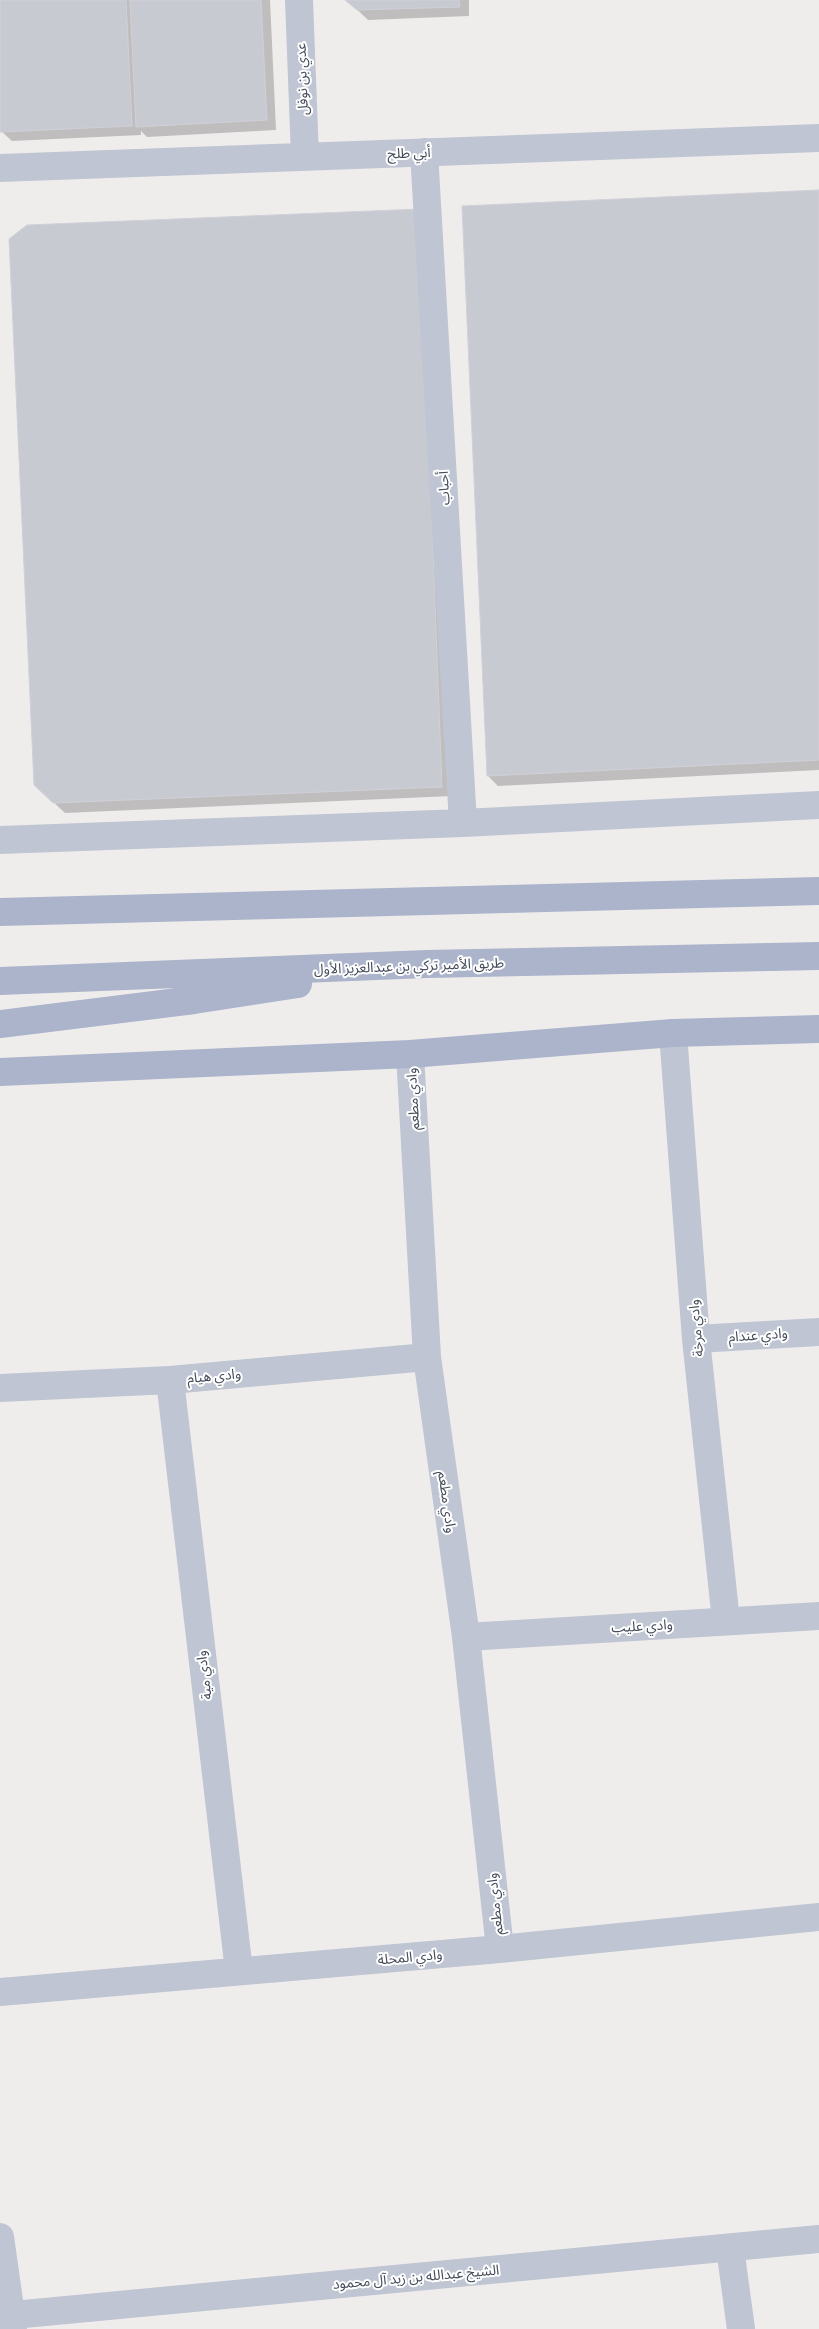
<!DOCTYPE html>
<meta charset="utf-8">
<style>
body{margin:0}
canvas{display:block;background:#efecec}
</style>
<canvas width="819" height="2329"></canvas>
<script>
const g = document.querySelector('canvas').getContext('2d');
g.lineJoin = 'round';
function fillPath(path, color) {
  g.fillStyle = color;
  g.fill(path, 'evenodd');
}
function toPath(rows) {
  const path = new Path2D();
  for (const r of rows) {
    path.moveTo(r[0], r[1]);
    for (let i = 2; i < r.length; i += 2) path.lineTo(r[i], r[i + 1]);
  }
  return path;
}
function strokePath(path, color, width, dash) {
  g.strokeStyle = color;
  g.lineWidth = width;
  g.lineCap = dash ? 'butt' : 'round';
  g.setLineDash(dash || []);
  g.stroke(path);
}
function write(font, color, halo, rows, align = 'center') {
  g.font = font + ' "Exo 2","Noto Sans Arabic",sans-serif';
  g.lineWidth = 4;
  g.setLineDash([]);
  g.textBaseline = 'middle';
  g.strokeStyle = halo;
  g.fillStyle = color;
  for (const [text, x, y, turn = 0] of rows) {
    g.save();
    g.translate(x, y);
    g.rotate((+turn || 0) * Math.PI / 180);
    g.textAlign = isNaN(turn) ? turn : align;
    if (halo) g.strokeText(text, 0, 0);
    g.fillText(text, 0, 0);
    g.restore();
  }
}
fillPath(toPath([
 [0,0,270,0,276,130,147,137,141,131,141,135,12,141,1,131],
 [347,0,469,0,469,16,368,20],
 [819,191,819,770,498,786,488,776],
 [420,210,452,796,65,813,35,785]
]), '#0003');
const building = toPath([
 [0,0,126,0,132,126,0,132,0,0],
 [130,0,261,0,267,120,136,127,130,0],
 [345,0,459,0,460,7,357,10,345,0],
 [819,190,819,760,487,776,462,206,819,190],
 [420,209,442,787,53,803,34,785,9,239,27,225,420,209]
]);
fillPath(building, '#c8cad2');
strokePath(building, '#d0d0d8', 1);
strokePath(toPath([
 [299,0,305,157],
 [424,152,463,823],
 [0,168,819,138],
 [0,840,463,823,819,805],
 [673,1033,696,1339,726,1621],
 [410,1054,427,1357,466,1637,500,1949],
 [696,1339,819,1332],
 [170,1380,239,1971],
 [0,1388,170,1380,427,1357],
 [466,1637,819,1616],
 [0,1992,500,1949,819,1917],
 [0,2237,13,2329],
 [730,2248,741,2329],
 [13,2315,819,2239]
]), '#bfc5d2', 28);
strokePath(toPath([
 [0,912,819,891],
 [0,981,427,964,819,956],
 [0,1024,194,1000,298,984],
 [0,1072,410,1054,673,1033,819,1029]
]), '#abb4cb', 28);
write('14px', '#444b59', '#fff', [
 ["عدي بن نوفل",302,79,-92],
 ["أبي طلح",409,153,-2],
 ["أحباب",444,488,-93],
 ["طريق الأمير تركي بن عبدالعزيز الأول",409,966,-2],
 ["وادي مطعم",413,1099,-93],
 ["وادي مرخة",696,1328,-95],
 ["وادي عندام",758,1335,-4],
 ["وادي هيام",214,1376,-5],
 ["وادي مطعم",447,1502,82],
 ["وادي عليب",642,1626,-3],
 ["وادي مية",204,1675,-97],
 ["وادي مطعم",495,1904,-96],
 ["وادي المحلة",410,1957,-5],
 ["الشيخ عبدالله بن زيد آل محمود",416,2277,-5]
]);
</script>
